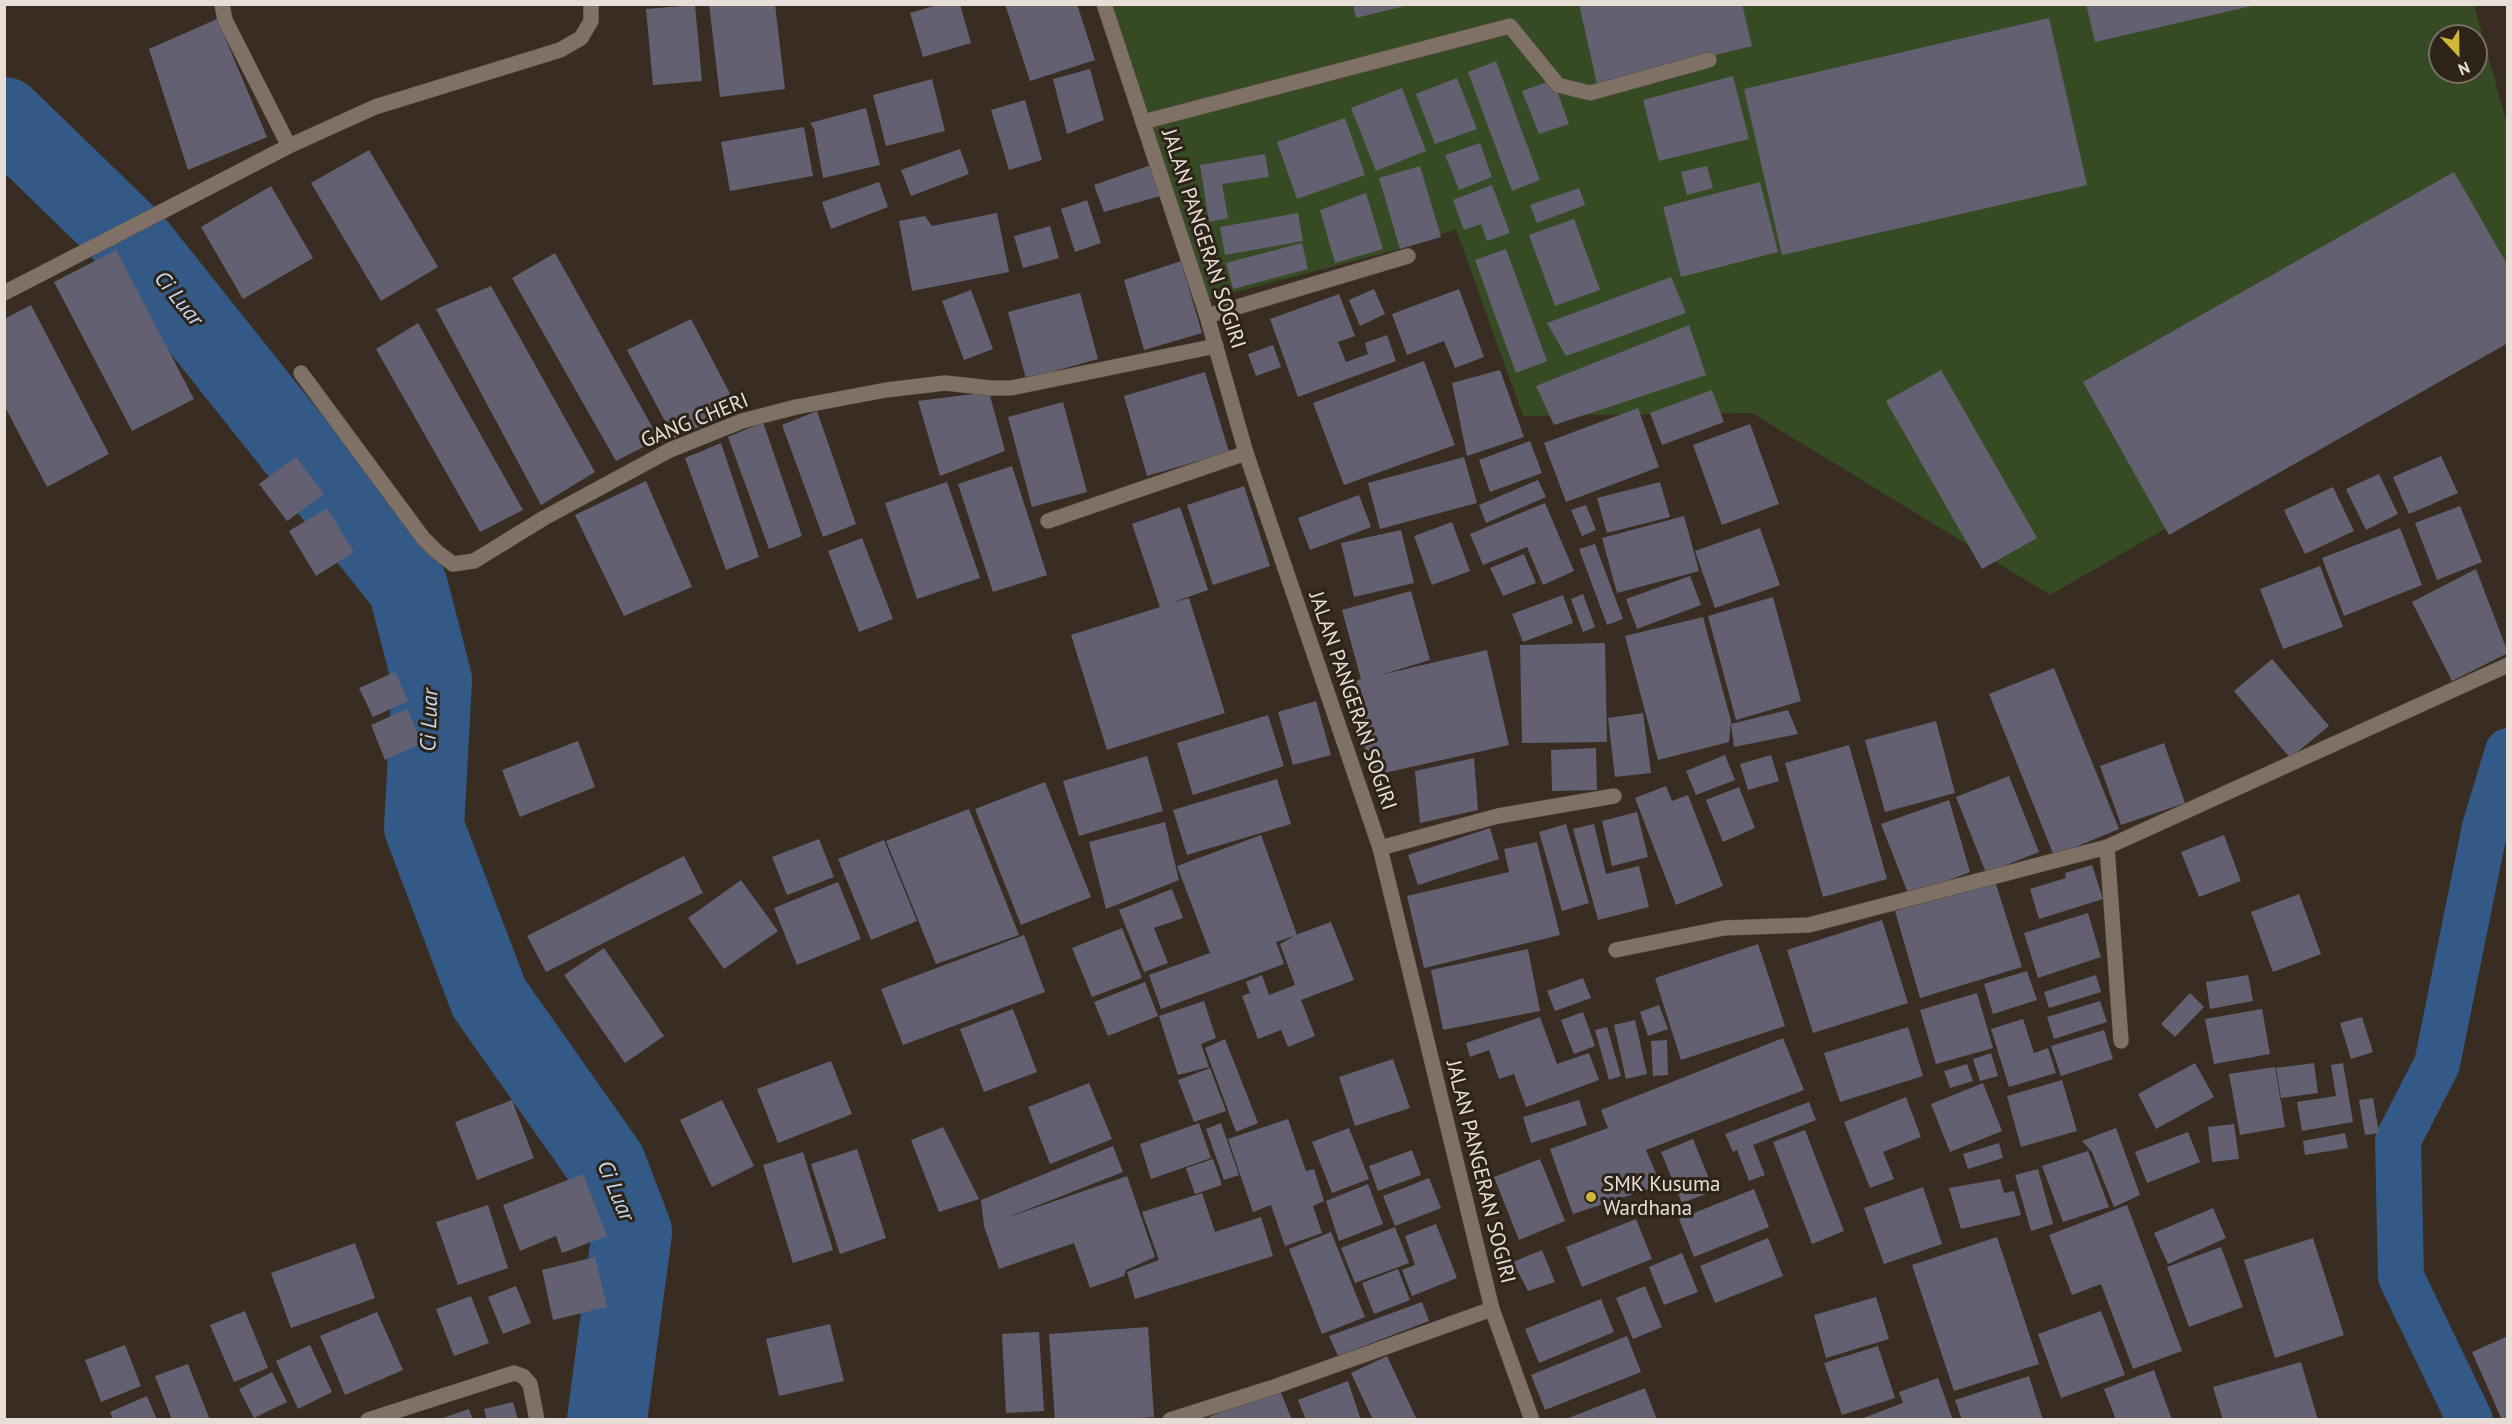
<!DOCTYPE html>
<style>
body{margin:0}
#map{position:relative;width:2512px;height:1424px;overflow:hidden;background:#392c22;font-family:"PT Sans",sans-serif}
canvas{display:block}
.frame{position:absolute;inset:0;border:6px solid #e6ded7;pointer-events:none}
.north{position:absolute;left:2428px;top:24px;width:60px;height:60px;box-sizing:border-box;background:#2e2318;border:2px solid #786e64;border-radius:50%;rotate:158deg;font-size:16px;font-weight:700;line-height:24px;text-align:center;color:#e6ded7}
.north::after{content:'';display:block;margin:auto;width:21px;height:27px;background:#d1b736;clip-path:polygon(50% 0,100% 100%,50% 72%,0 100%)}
</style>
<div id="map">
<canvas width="2512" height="1424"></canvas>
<div class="frame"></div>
<div class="north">N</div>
</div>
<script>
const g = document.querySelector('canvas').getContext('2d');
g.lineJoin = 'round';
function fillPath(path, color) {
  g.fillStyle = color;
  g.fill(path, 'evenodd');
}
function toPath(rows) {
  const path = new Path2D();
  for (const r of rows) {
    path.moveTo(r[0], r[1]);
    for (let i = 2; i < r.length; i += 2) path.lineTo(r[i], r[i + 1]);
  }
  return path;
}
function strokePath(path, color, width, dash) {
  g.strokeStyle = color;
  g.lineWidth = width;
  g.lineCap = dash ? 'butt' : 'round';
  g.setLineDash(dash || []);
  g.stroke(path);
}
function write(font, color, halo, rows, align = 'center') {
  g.font = font + ' "PT Sans",sans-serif';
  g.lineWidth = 6;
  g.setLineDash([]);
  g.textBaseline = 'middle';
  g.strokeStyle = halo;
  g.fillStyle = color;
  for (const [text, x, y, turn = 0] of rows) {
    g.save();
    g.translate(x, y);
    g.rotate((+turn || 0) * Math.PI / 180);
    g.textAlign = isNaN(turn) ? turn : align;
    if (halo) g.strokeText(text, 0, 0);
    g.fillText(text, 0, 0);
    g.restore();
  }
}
fillPath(toPath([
 [1105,5,2474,5,2507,124,2507,284,2443,369,2050,595,1752,413,1523,416,1456,229,1403,248,1194,303,1160,196],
 [2440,36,2476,36,2476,72,2440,72]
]), '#364b23');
strokePath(toPath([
 [2470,1420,2401,1277,2398,1140,2437,1064,2485,827,2508,751]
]), '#335a86', 46);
strokePath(toPath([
 [4,117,132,241,408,587,432,680,424,827,489,998,606,1164,632,1232,607,1420]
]), '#335a86', 80);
fillPath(toPath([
 [709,4,775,4,785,89,720,97],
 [941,4,960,4,971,43,923,57,910,13],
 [1005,4,1077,4,1095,60,1030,81],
 [1353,4,1409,4,1409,5,1356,18],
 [1579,4,1742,4,1752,46,1597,84],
 [2086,4,2256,4,2256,5,2095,42],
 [695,5,702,81,653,85,646,9],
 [2049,18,2087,185,1782,255,1744,89],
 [217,19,267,137,188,170,149,49],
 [1496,61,1540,180,1512,191,1468,72],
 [1090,69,1104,120,1067,134,1053,79],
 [1733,76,1749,139,1659,161,1643,100],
 [1457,78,1477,129,1435,144,1416,94],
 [932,79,945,131,886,146,873,95],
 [1553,80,1569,124,1539,134,1522,91],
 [1402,88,1426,151,1376,171,1351,108],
 [1025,100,1042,160,1009,170,991,110],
 [866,108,880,165,823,178,814,129,810,123],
 [1345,118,1365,175,1297,199,1277,142],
 [804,127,813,176,730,191,721,142],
 [1480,143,1492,177,1459,190,1445,155],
 [960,149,969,174,911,196,901,170],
 [369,150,438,267,381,301,311,183],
 [1265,154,1269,177,1222,184,1228,218,1209,222,1200,165],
 [1151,165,1160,196,1104,212,1094,185],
 [1420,166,1441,237,1400,249,1379,178],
 [1707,166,1713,188,1687,195,1681,172],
 [2454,172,2508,266,2508,343,2169,535,2083,382],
 [879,182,888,207,831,229,822,202],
 [1760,182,1778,252,1681,277,1663,207],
 [1492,185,1510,233,1487,241,1481,224,1464,230,1453,200],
 [271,186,313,258,243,299,201,227],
 [1579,188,1585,205,1537,223,1530,205],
 [1366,193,1383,249,1335,263,1320,210],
 [1087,200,1101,243,1075,252,1061,209],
 [997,213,1009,272,912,291,899,221,925,216,932,226],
 [1298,213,1303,241,1225,255,1220,227],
 [1574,219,1600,290,1555,306,1529,235],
 [1050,226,1059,258,1023,268,1014,236],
 [1302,243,1308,269,1233,289,1226,263],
 [1506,249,1547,361,1516,373,1475,260],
 [116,250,194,399,132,431,54,282],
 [555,253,659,439,616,461,512,278],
 [1181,261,1202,333,1144,350,1124,280],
 [1671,277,1686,313,1566,356,1547,323],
 [491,286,595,472,541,505,436,309],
 [1374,289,1385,314,1360,326,1349,300],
 [1459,289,1484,357,1455,368,1444,341,1407,355,1392,314],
 [971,290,993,349,964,360,942,301],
 [1080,293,1098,359,1026,379,1008,312],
 [1339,294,1355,336,1338,342,1346,362,1368,354,1365,343,1387,335,1396,361,1298,397,1270,319],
 [31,305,109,454,47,487,4,405,4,319],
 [691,319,738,409,674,438,627,350],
 [418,323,523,510,480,532,376,349],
 [1689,325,1706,375,1554,425,1536,386],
 [1273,345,1281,367,1256,376,1248,354],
 [1424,361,1455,445,1344,485,1313,403],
 [1500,370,1524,437,1467,456,1452,383],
 [1941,370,2037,538,1982,569,1886,401],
 [1205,372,1229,452,1147,476,1124,396],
 [1712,390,1724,422,1662,445,1650,413],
 [989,392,1005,451,940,476,918,401],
 [1063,402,1087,492,1032,507,1008,417],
 [1638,408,1659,467,1566,502,1544,443],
 [817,411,856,524,823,537,782,425],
 [763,422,802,536,769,549,728,437],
 [1750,424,1779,504,1722,525,1693,445],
 [1530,441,1542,473,1490,492,1479,460],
 [721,443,759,557,726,570,685,458],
 [2441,456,2458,493,2409,514,2393,477],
 [296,457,324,494,287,521,259,484],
 [1464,457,1477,503,1380,529,1368,483],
 [1012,466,1047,575,993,592,958,484],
 [2379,474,2398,514,2366,530,2346,489],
 [1538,480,1546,497,1486,523,1479,505],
 [646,481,692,587,624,616,575,515],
 [947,482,980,578,917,599,885,503],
 [1660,482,1670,517,1607,533,1597,498],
 [1244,486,1270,566,1213,585,1187,505],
 [2333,487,2354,531,2305,554,2284,510],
 [1359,495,1371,527,1310,550,1298,518],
 [1545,503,1574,571,1543,585,1527,547,1483,565,1470,534],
 [1586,505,1596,530,1582,536,1571,510],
 [2460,506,2482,562,2437,580,2415,523],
 [1180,507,1208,590,1171,603,1189,598,1225,713,1107,750,1071,635,1160,607,1132,524],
 [327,508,354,552,316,576,289,531],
 [1684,516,1699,571,1617,593,1602,538],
 [1452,522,1470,571,1432,585,1414,536],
 [1760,528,1780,585,1715,608,1695,551],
 [2400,528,2422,585,2344,616,2322,558],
 [1401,530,1414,583,1354,597,1341,543],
 [862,538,893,619,859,632,828,551],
 [1595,544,1623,619,1607,625,1579,549],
 [1524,554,1536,583,1503,596,1490,568],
 [2320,566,2343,627,2283,649,2260,589],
 [2476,569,2508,653,2452,681,2412,602],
 [1690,576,1701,605,1637,629,1626,599],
 [1411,591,1430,660,1380,675,1487,650,1509,745,1371,776,1350,682,1361,679,1342,610],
 [1583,594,1595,627,1583,632,1571,599],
 [1563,595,1573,623,1523,642,1512,614],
 [1773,597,1801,701,1736,720,1708,616],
 [1703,617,1731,721,1729,742,1658,760,1625,636],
 [1605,643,1607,742,1522,743,1520,645],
 [2272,659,2329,726,2290,758,2234,691],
 [2054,668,2119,829,2054,856,1989,694],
 [395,672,408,701,373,717,359,688],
 [1316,701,1331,755,1293,765,1278,712],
 [407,709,422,743,385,760,371,725],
 [1788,710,1798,734,1734,747,1731,724],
 [1643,713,1651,773,1615,777,1608,718],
 [1268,715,1284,766,1193,795,1177,743],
 [1936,721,1955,793,1885,812,1865,740],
 [578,741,595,787,520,817,502,770],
 [2164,743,2185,803,2121,825,2100,766],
 [1849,745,1887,879,1823,897,1785,763],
 [1596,748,1597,790,1552,791,1551,750],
 [1725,755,1735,780,1696,795,1686,771],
 [1771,755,1779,781,1748,790,1740,764],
 [1147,756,1163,811,1079,836,1063,781],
 [1474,758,1478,810,1420,823,1415,771],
 [2009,776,2039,852,1986,873,1956,797],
 [1277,779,1291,824,1187,855,1173,810],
 [1045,782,1091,897,1021,925,975,809],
 [1666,786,1672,801,1688,795,1723,886,1676,905,1635,798],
 [1739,787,1755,828,1723,842,1706,800],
 [1949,800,1970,872,1909,896,1881,824],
 [969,809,1019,935,936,964,886,841],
 [1637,812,1648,857,1612,866,1602,821],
 [1165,822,1179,880,1106,909,1089,842],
 [1566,824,1589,903,1562,911,1539,832],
 [1594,824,1606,874,1639,866,1649,907,1598,920,1573,829],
 [1490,828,1499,859,1418,885,1408,855],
 [1261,835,1297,935,1276,942,1284,964,1161,1009,1149,975,1210,953,1177,866],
 [2224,835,2241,881,2199,897,2181,852],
 [819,839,834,877,787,895,772,857],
 [884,840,917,921,871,940,838,859],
 [1537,842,1560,935,1424,968,1407,896,1509,872,1504,849],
 [684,856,703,893,546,972,527,936],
 [2092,865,2103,899,2039,919,2030,889,2066,878,2065,873],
 [741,880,778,931,724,969,688,918],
 [1995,881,2022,967,1920,998,1895,911],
 [838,882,861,939,797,965,774,908],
 [1172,889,1183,918,1154,928,1168,963,1144,972,1119,910],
 [2299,894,2321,954,2273,972,2251,912],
 [2088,913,2101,957,2038,978,2024,933],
 [1882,920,1908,1003,1813,1033,1787,950],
 [1331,922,1354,980,1301,1000,1315,1036,1288,1047,1281,1030,1258,1039,1242,996,1250,993,1246,982,1262,975,1269,995,1295,985,1280,944,1298,934],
 [1122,928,1142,978,1092,997,1072,948],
 [1024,935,1045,992,903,1045,881,989],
 [1758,944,1785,1026,1681,1060,1655,978],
 [604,948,664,1036,625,1063,564,975],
 [1528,949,1540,1011,1443,1030,1431,970],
 [2027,971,2037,1000,1993,1014,1984,984],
 [2096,975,2101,992,2049,1008,2044,992],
 [2248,975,2253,1001,2210,1009,2206,982],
 [1583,978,1591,998,1555,1011,1547,991],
 [1145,982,1158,1016,1108,1036,1094,1002],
 [1977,993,1993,1048,1936,1064,1920,1010],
 [2190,993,2204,1007,2175,1037,2161,1024],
 [1204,1001,1216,1038,1201,1044,1209,1067,1178,1075,1159,1016],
 [2100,1001,2107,1022,2054,1039,2047,1017],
 [1659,1005,1668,1029,1648,1036,1640,1012],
 [1013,1009,1037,1072,984,1092,960,1029],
 [2262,1009,2270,1054,2214,1064,2205,1019],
 [1583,1012,1595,1046,1574,1054,1561,1020],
 [1540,1017,1557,1064,1589,1053,1599,1080,1526,1107,1514,1074,1499,1079,1489,1050,1470,1057,1466,1043],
 [2362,1017,2373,1052,2351,1059,2340,1023],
 [2023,1019,2034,1053,2048,1048,2056,1073,2009,1087,1991,1029],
 [1635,1020,1647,1074,1626,1079,1614,1025],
 [1607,1027,1621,1076,1609,1080,1595,1030],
 [1908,1027,1923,1076,1840,1102,1824,1053],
 [2104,1030,2113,1059,2061,1076,2051,1046],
 [1783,1038,1804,1090,1646,1150,1661,1185,1573,1214,1550,1149,1608,1128,1601,1110],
 [1225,1039,1258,1123,1236,1132,1205,1048],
 [1667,1040,1668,1075,1653,1076,1651,1041],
 [1991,1053,1998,1076,1980,1081,1973,1059],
 [1393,1059,1410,1108,1355,1126,1339,1077],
 [831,1061,852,1114,778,1143,757,1089],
 [2195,1063,2214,1097,2156,1129,2138,1094],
 [2314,1063,2318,1093,2281,1098,2276,1068],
 [2343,1063,2353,1122,2302,1131,2297,1102,2336,1096,2331,1065],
 [1967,1064,1973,1081,1950,1088,1944,1071],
 [2275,1067,2285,1127,2240,1135,2229,1074],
 [1210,1068,1226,1111,1194,1122,1178,1080],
 [2062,1080,2077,1131,2021,1147,2007,1096],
 [1089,1083,1112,1139,1050,1164,1028,1107],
 [1983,1083,2002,1131,1950,1152,1931,1104],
 [1906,1097,1921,1137,1883,1152,1894,1179,1870,1188,1844,1122],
 [2373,1098,2379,1133,2365,1135,2359,1100],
 [512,1100,534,1158,477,1180,455,1122],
 [722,1100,754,1166,712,1187,680,1120],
 [1579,1100,1587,1125,1531,1143,1523,1117],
 [1809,1102,1816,1120,1753,1145,1765,1175,1749,1181,1737,1150,1733,1152,1725,1134],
 [1288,1119,1306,1171,1314,1169,1324,1201,1313,1206,1322,1233,1285,1246,1271,1205,1253,1212,1228,1139],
 [1199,1123,1211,1158,1151,1179,1140,1144],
 [1221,1123,1239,1175,1224,1180,1206,1129],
 [2234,1124,2239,1159,2212,1162,2208,1127],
 [943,1127,979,1199,939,1212,911,1140],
 [1349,1128,1369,1179,1332,1193,1312,1142],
 [2116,1128,2140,1195,2114,1207,2092,1152,2082,1141],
 [1805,1130,1844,1231,1812,1244,1773,1142],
 [2188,1132,2200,1162,2147,1183,2135,1152],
 [2345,1133,2348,1148,2305,1155,2303,1141],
 [1693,1139,1714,1191,1682,1203,1661,1152],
 [1999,1143,2003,1158,1968,1169,1963,1154],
 [1113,1146,1123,1172,1003,1219,1127,1176,1155,1257,1126,1270,1124,1276,1090,1288,1074,1243,999,1269,984,1226,981,1200],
 [857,1149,886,1238,840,1254,811,1164],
 [1412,1150,1421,1175,1378,1191,1369,1166],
 [2088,1151,2109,1207,2063,1222,2042,1166],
 [803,1152,833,1250,793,1263,763,1165],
 [1213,1159,1222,1185,1195,1194,1186,1168],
 [1540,1159,1565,1221,1519,1240,1494,1177],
 [2038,1169,2053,1224,2031,1231,2015,1175],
 [583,1174,607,1236,562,1253,556,1236,520,1251,503,1205],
 [1429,1178,1441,1208,1395,1226,1383,1196],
 [2000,1179,2004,1193,2014,1191,2021,1215,1961,1229,1949,1188],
 [1368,1184,1383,1224,1339,1241,1326,1201],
 [1923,1187,1942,1244,1884,1264,1864,1208],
 [1754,1189,1769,1227,1694,1257,1679,1219],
 [1202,1193,1215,1232,1261,1217,1273,1256,1135,1299,1127,1272,1159,1260,1142,1212],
 [488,1205,508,1268,458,1285,436,1222],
 [2127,1205,2182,1351,2133,1369,2101,1284,2072,1295,2049,1235],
 [2213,1208,2226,1238,2168,1264,2154,1233],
 [1636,1219,1652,1259,1582,1287,1566,1247],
 [1436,1224,1457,1278,1412,1296,1402,1270,1415,1265,1405,1236],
 [1395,1227,1409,1263,1355,1283,1341,1248],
 [1331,1232,1365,1317,1322,1334,1289,1249],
 [1997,1237,2039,1364,1954,1391,1912,1265],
 [1768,1238,1783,1276,1715,1303,1700,1266],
 [2313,1238,2344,1335,2275,1358,2244,1260],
 [355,1243,375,1298,291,1328,271,1273],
 [2221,1247,2243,1307,2189,1327,2167,1267],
 [1542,1250,1555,1282,1528,1291,1513,1262],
 [1682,1253,1698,1292,1664,1305,1649,1267],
 [595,1257,607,1307,553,1320,542,1270],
 [1398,1269,1410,1300,1374,1314,1362,1283],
 [516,1286,531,1323,503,1334,488,1297],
 [1645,1286,1662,1327,1633,1339,1616,1298],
 [471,1296,489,1343,454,1356,436,1309],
 [1876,1297,1889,1339,1826,1358,1814,1315],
 [1601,1299,1614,1332,1539,1363,1525,1329],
 [1422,1302,1429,1321,1338,1356,1329,1336],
 [245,1311,268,1368,234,1382,210,1325],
 [2101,1311,2125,1375,2061,1398,2038,1334],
 [377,1312,403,1370,345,1395,320,1336],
 [830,1324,844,1381,779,1396,766,1339],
 [1148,1327,1154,1417,1117,1420,1055,1420,1049,1334],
 [1039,1332,1044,1411,1006,1413,1002,1334],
 [1627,1336,1641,1372,1545,1410,1531,1375],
 [2508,1336,2508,1418,2502,1420,2472,1352],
 [125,1345,141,1386,101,1402,85,1360],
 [310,1345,332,1392,298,1409,276,1361],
 [1878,1346,1895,1398,1842,1415,1824,1363],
 [1387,1356,1417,1420,1373,1420,1351,1373],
 [2301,1362,2318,1420,2223,1420,2213,1387],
 [188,1364,210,1420,172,1420,155,1376],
 [2154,1370,2172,1420,2116,1420,2104,1389],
 [272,1372,287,1402,254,1418,239,1389],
 [2029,1376,2043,1420,1962,1420,1955,1400],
 [1938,1378,1953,1420,1858,1420,1903,1403,1899,1392],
 [1348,1381,1361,1420,1306,1420,1298,1400],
 [1279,1388,1292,1420,1210,1420,1209,1417],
 [1645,1388,1657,1420,1566,1420,1566,1419],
 [147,1396,157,1420,113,1420,110,1412],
 [513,1402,518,1420,487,1420,484,1409],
 [469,1409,473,1420,440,1420,440,1419]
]), '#636171');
const service = toPath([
 [1143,122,1510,26,1558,85,1590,93,1709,60]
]);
const minor = toPath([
 [222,4,225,20,289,146],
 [4,293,289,146,375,107,560,50,581,38,591,21,591,4],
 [1207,316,1408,256],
 [301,373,423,538,437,552,453,564,474,561,544,518,670,450,742,421,796,407,886,390,945,383,991,388,1011,388,1216,346],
 [1048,521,1246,453],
 [2107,847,2121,1041],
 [1380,848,1498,816,1614,796],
 [1616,950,1724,928,1809,925,2107,847,2508,665],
 [368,1420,514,1373,523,1376,530,1384,537,1420],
 [1170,1420,1271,1388,1492,1309]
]);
const tertiary = toPath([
 [1104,4,1207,316,1246,453,1380,848,1492,1309,1532,1420]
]);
strokePath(service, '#534940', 16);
strokePath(minor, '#534940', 16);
strokePath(tertiary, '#534940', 16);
strokePath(service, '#7f7165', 15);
strokePath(minor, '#7f7165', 15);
strokePath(tertiary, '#7f7165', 15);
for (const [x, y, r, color] of [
 [1591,1197,6,"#d1b736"]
]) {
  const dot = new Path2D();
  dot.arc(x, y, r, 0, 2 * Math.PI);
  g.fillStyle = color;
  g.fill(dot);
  strokePath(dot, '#2e2318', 2);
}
write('21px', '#e6ded7', '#2e2318', [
 ["JALAN PANGERAN SOGIRI",1203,239,72],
 ["GANG CHERI",695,421,-22],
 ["JALAN PANGERAN SOGIRI",1352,701,71],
 ["JALAN PANGERAN SOGIRI",1480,1172,76]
]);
write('21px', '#e6ded7', '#2e2318', [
 ["SMK Kusuma",1603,1185],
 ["Wardhana",1603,1209]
], 'left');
write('italic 22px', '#c2daf5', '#2e2318', [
 ["Ci Luar",178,299,51],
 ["Ci Luar",430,720,-88],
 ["Ci Luar",615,1191,67]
]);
</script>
